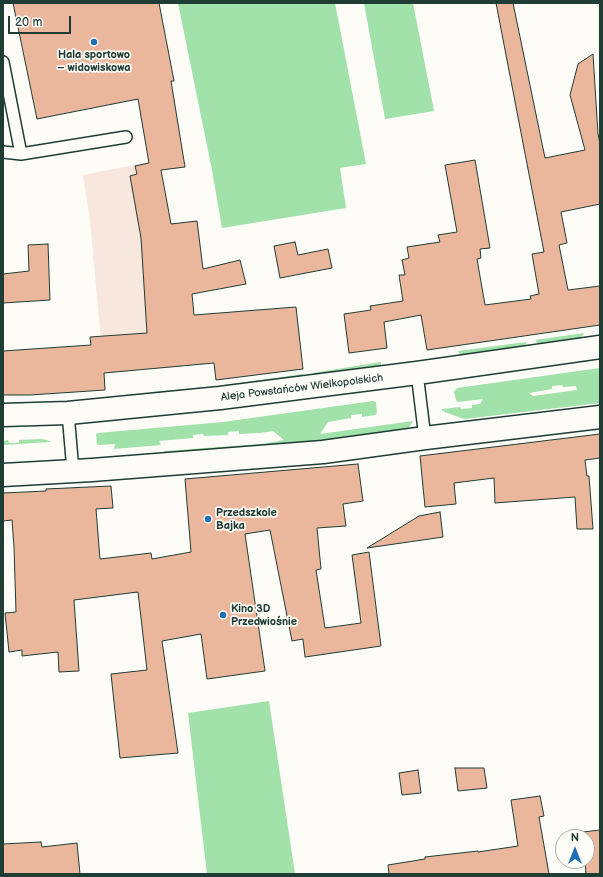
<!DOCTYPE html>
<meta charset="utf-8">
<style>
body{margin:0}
#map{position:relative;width:603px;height:877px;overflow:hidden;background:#fdfcf7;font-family:"Balsamiq Sans",sans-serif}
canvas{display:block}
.frame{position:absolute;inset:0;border:4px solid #1f3d34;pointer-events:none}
.north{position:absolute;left:555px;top:829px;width:40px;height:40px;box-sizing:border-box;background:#fdfcf7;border:1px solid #a4b0a9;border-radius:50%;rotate:0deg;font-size:11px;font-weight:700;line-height:16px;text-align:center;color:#1f3d34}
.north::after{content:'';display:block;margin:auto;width:14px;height:18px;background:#1f6fb2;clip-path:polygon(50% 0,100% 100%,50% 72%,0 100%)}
.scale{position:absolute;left:8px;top:16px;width:63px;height:18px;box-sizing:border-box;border:2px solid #1f3d34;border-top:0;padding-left:5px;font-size:12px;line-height:14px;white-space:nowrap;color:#1f3d34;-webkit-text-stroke:3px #fdfcf7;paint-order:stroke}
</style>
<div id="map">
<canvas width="603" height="877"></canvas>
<div class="frame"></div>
<div class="north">N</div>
<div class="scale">20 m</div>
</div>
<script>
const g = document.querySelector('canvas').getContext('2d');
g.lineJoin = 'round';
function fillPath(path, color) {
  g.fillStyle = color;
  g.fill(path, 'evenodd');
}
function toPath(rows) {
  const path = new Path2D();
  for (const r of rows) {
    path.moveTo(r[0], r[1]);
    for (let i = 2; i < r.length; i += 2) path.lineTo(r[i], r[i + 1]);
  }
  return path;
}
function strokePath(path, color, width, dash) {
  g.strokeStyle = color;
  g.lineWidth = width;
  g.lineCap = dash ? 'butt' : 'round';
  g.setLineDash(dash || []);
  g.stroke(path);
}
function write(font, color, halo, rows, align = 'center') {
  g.font = font + ' "Balsamiq Sans",sans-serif';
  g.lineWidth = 3.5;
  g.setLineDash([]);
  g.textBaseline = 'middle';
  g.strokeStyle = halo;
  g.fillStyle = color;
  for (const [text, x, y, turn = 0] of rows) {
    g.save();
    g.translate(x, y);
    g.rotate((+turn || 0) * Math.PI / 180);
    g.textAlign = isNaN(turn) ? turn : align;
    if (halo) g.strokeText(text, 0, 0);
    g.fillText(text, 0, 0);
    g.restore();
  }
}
fillPath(toPath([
 [172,83,185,167,161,171,171,225,183,367,154,369,154,363,132,365,132,371,104,373,90,220,83,175,149,162,137,87]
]), '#f7e7dc');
fillPath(toPath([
 [178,3,335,3,366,164,340,168,346,208,222,228,212,170],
 [364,3,413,3,434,111,385,119],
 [584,333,580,340,540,346,535,340],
 [526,342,526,344,522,349,464,357,459,353,458,351],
 [381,362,381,365,377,369,318,378,312,373],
 [600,368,600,403,464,419,442,411,442,409,460,407,461,409,472,408,472,405,480,404,483,399,458,402,456,400,454,392,457,388],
 [562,385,563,387,576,386,577,390,533,396,529,393,552,389,552,386],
 [303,374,303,376,299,381,217,388,217,386],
 [207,387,207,389,151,395,151,392],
 [373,401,376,402,377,413,375,415,362,417,362,414,351,415,351,418,328,422,320,434,413,421,409,427,406,430,324,442,164,455,164,451,261,444,284,440,273,431,260,433,239,434,239,431,228,432,228,435,204,436,203,434,193,435,193,438,159,441,161,445,114,449,115,444,98,445,97,444,96,434,98,433,223,422],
 [42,439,50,441,50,442,3,445,3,441,8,440,9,443,19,443,19,440],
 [269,701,295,874,207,874,188,713]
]), '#a1e1aa');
const building = toPath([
 [13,3,159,3,174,81,171,81,185,167,161,170,171,224,197,221,203,269,240,260,246,284,192,294,194,315,296,307,303,369,216,380,214,363,104,373,105,390,30,395,3,395,3,351,91,345,90,337,147,333,141,238,130,176,137,174,135,166,149,163,138,99,37,119,13,3],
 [496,3,513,3,545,158,585,150,570,95,578,64,593,54,598,134,600,144,600,204,561,212,567,243,559,245,568,290,600,286,600,325,427,350,421,315,384,322,387,348,349,353,344,314,371,310,370,306,403,301,399,275,405,275,402,260,409,258,407,247,440,242,438,235,457,232,445,165,475,160,490,248,480,249,481,258,477,259,485,305,531,299,530,296,539,294,532,254,544,252,496,3],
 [295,242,298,255,328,249,332,268,280,278,274,246,295,242],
 [48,244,50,300,3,303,3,274,29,271,28,245,48,244],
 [600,434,600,458,585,460,587,476,589,476,593,529,577,529,575,497,495,503,494,478,454,483,456,504,425,507,420,456,600,434],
 [358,464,363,501,343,504,346,526,317,528,321,569,316,570,325,628,361,623,352,555,369,552,381,646,305,657,303,639,292,641,270,530,245,534,265,671,207,679,201,634,162,641,178,753,120,758,111,674,147,670,138,592,74,600,79,671,59,672,58,652,22,656,22,650,9,652,5,613,16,612,14,547,12,520,3,521,3,493,46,491,46,489,111,486,113,508,96,509,100,559,151,553,152,559,191,552,185,479,358,464],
 [440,512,443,537,367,548,419,516,440,512],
 [455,768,484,768,487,788,458,791,455,768],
 [418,770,421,793,402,795,399,773,418,770],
 [540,796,544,816,539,817,549,874,389,874,388,865,425,859,425,857,478,851,478,852,518,846,511,800,540,796],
 [600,830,600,874,586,874,585,861,587,861,587,837,583,837,583,832,600,830],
 [41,842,42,847,77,843,80,874,3,874,3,844,41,842]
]);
fillPath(building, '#eab79d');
strokePath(building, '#1f3d34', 1);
const service = toPath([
 [3,62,21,154,3,152],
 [21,154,126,137],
 [417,373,425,438],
 [68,413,73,471]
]);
const minor = toPath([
 [3,415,68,413,220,398,417,373,600,347],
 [3,475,92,470,323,452,425,438,600,417]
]);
strokePath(service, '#1f3d34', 14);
strokePath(minor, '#1f3d34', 25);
strokePath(service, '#fdfcf7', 11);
strokePath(minor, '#fdfcf7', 22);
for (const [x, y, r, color] of [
 [94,42,4,"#1f6fb2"],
 [208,519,4,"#1f6fb2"],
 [223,615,4,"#1f6fb2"]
]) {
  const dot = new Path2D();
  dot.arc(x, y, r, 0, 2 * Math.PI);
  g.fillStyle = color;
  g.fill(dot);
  strokePath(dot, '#fdfcf7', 1.5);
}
write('bold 11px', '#1f3d34', '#fdfcf7', [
 ["Hala sportowo",94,55,"center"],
 ["– widowiskowa",94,68,"center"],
 ["Przedszkole",216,513],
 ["Bajka",216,526],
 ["Kino 3D",231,609],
 ["Przedwiośnie",231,622]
], 'left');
write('11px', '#1f3d34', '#fdfcf7', [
 ["Aleja Powstańców Wielkopolskich",302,388,-7]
]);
</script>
